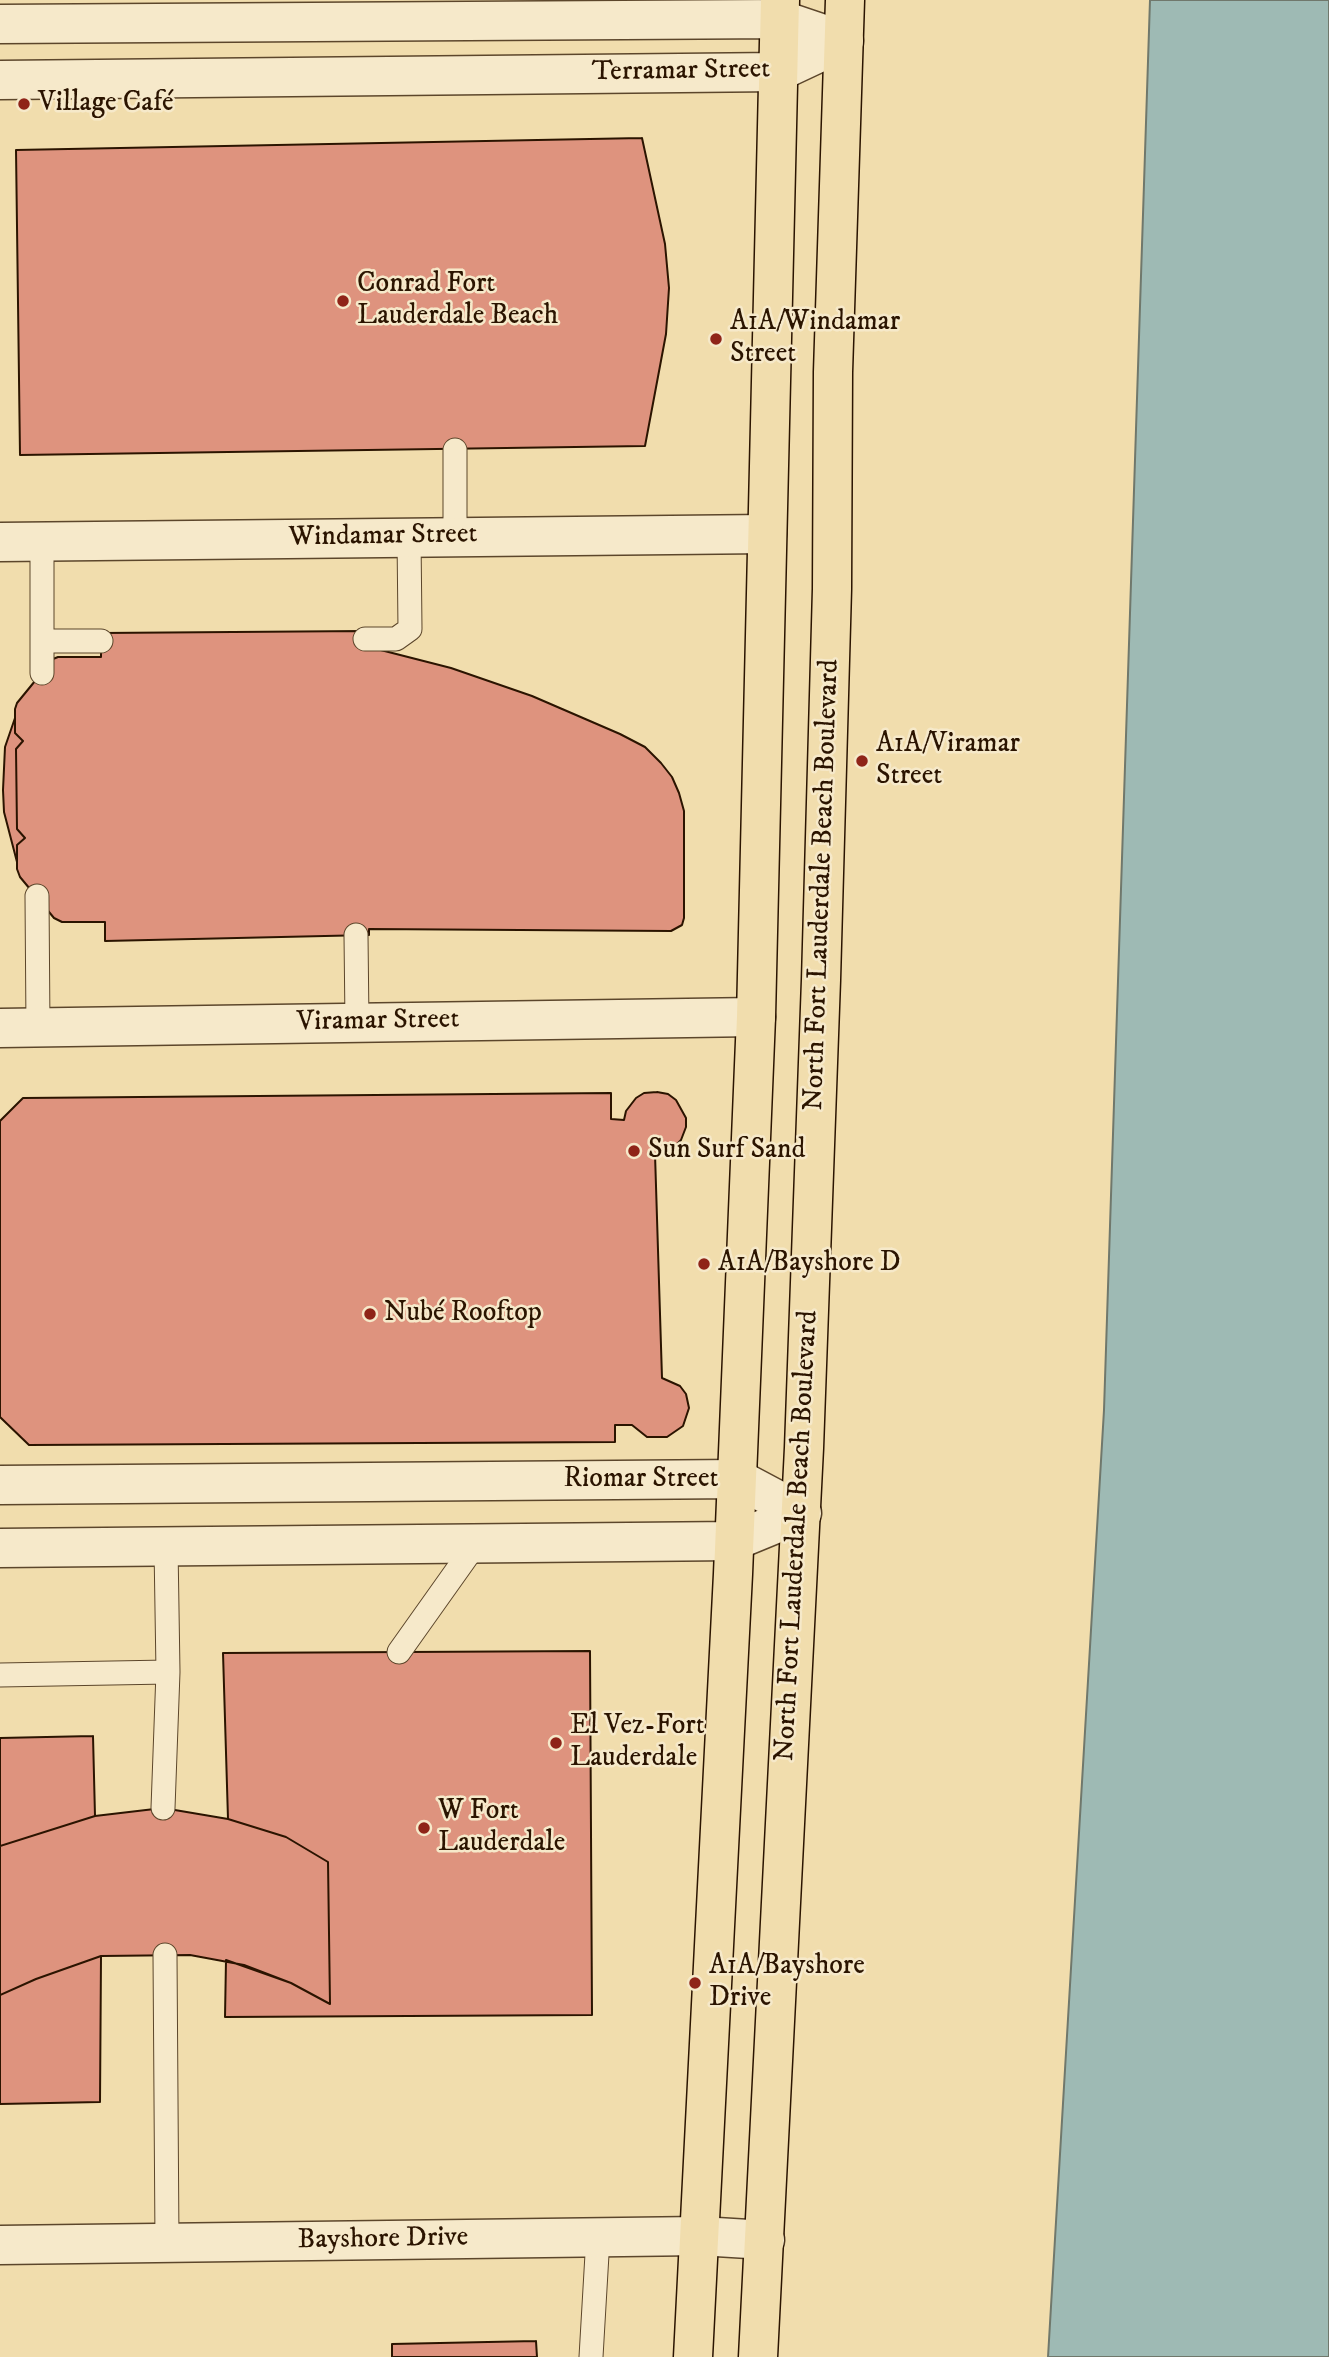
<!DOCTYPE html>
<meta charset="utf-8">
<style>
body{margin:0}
canvas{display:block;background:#f1ddad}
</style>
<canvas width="1329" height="2357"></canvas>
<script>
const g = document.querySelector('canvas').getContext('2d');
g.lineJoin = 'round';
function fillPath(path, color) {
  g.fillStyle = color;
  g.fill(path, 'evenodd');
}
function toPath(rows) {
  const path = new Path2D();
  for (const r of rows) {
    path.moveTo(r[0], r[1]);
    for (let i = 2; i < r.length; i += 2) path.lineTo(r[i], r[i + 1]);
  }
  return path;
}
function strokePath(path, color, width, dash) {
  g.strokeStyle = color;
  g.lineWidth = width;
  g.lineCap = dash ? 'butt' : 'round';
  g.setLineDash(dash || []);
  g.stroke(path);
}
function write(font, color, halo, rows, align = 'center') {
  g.font = font + ' "IM FELL DW Pica",serif';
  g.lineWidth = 5;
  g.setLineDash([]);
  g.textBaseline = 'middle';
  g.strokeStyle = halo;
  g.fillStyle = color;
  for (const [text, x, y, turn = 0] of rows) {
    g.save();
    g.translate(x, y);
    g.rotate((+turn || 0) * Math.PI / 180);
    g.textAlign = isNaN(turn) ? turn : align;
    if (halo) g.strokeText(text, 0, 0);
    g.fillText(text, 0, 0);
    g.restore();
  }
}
const water = toPath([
 [1150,0,1329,0,1329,2357,1048,2357,1104,1410,1150,0]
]);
fillPath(water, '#9ebab4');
strokePath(water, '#70786c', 2);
const building = toPath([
 [642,138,665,244,669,288,666,334,645,446,20,455,16,150,642,138],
 [365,631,365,646,451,668,532,696,620,734,645,747,661,763,672,777,679,793,684,811,684,918,682,925,671,931,369,929,369,935,105,941,105,922,62,922,54,918,20,877,17,869,17,845,25,838,17,829,16,749,23,741,15,733,15,709,17,703,53,659,58,657,101,657,101,633,365,631],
 [15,718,15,733,23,741,16,749,17,829,25,838,17,845,17,862,4,812,3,790,5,747,15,718],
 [657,1092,668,1094,676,1100,686,1118,686,1127,681,1140,673,1148,655,1154,662,1378,680,1386,686,1394,689,1408,683,1426,667,1437,647,1437,632,1425,615,1425,615,1442,29,1445,0,1417,0,1121,23,1098,611,1093,611,1119,624,1120,626,1111,636,1098,644,1093,657,1092],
 [590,1651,592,2015,225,2017,226,1960,291,1983,330,2004,328,1862,286,1837,228,1819,223,1653,590,1651],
 [93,1736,95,1816,0,1846,0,1738,93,1736],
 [163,1808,228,1819,286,1837,328,1862,330,2004,291,1983,244,1965,190,1955,101,1956,36,1979,0,1995,0,1846,95,1816,163,1808],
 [101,1956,100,2102,0,2104,0,1995,36,1979,101,1956],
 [536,2341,537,2357,392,2357,392,2344,536,2341]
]);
fillPath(building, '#de937e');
strokePath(building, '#2b1400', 2);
const lane = toPath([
 [455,450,455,536],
 [42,541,42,673],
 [365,639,396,639,410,629,409,537],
 [42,641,101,641],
 [37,896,38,1028],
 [356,935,357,1023],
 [399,1652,475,1545],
 [0,1675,168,1672],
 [163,1808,168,1672,166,1547],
 [165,1955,167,2243],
 [591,2357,598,2237]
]);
const street = toPath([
 [0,24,779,19,844,41],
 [0,80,778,72,844,41],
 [0,542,767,534],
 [0,1028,756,1017],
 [0,1485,738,1479,802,1513],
 [0,1548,734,1541,802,1513],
 [0,2245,700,2236,765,2240]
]);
const primary = toPath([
 [693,2357,733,1574,756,1017,780,0],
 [758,2357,804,1448,821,980,832,589,833,372,845,0]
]);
strokePath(lane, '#5c462b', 25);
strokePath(street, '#5c462b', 41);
strokePath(primary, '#2b1400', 41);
strokePath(lane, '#f6e9ca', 23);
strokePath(street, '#f6e9ca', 38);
strokePath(primary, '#f1ddad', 38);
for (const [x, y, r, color] of [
 [24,104,7,"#8f2418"],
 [343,301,7,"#8f2418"],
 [716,339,7,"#8f2418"],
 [862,761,7,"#8f2418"],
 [634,1151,7,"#8f2418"],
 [704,1264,7,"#8f2418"],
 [370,1314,7,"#8f2418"],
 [556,1743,7,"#8f2418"],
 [424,1828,7,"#8f2418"],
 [695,1983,7,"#8f2418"]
]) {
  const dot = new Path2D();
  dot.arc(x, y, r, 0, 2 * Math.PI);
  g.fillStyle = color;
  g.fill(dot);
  strokePath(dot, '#f6e9ca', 2.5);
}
write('28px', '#2b1400', '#f6e9ca', [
 ["Terramar Street",681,72,-1],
 ["Windamar Street",383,537,-1],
 ["North Fort Lauderdale Beach Boulevard",823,885,-88],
 ["Viramar Street",378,1022,-1],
 ["Riomar Street",641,1480],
 ["North Fort Lauderdale Beach Boulevard",798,1536,-87],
 ["Bayshore Drive",383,2240,-1]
]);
write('28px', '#2b1400', '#f6e9ca', [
 ["Village Café",38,104],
 ["Conrad Fort",357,285],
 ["Lauderdale Beach",357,317],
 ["A1A/Windamar",730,323],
 ["Street",730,355],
 ["A1A/Viramar",876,745],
 ["Street",876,777],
 ["Sun Surf Sand",648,1151],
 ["A1A/Bayshore D",718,1264],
 ["Nubé Rooftop",384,1314],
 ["El Vez-Fort",570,1727],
 ["Lauderdale",570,1759],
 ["W Fort",438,1812],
 ["Lauderdale",438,1844],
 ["A1A/Bayshore",709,1967],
 ["Drive",709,1999]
], 'left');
</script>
